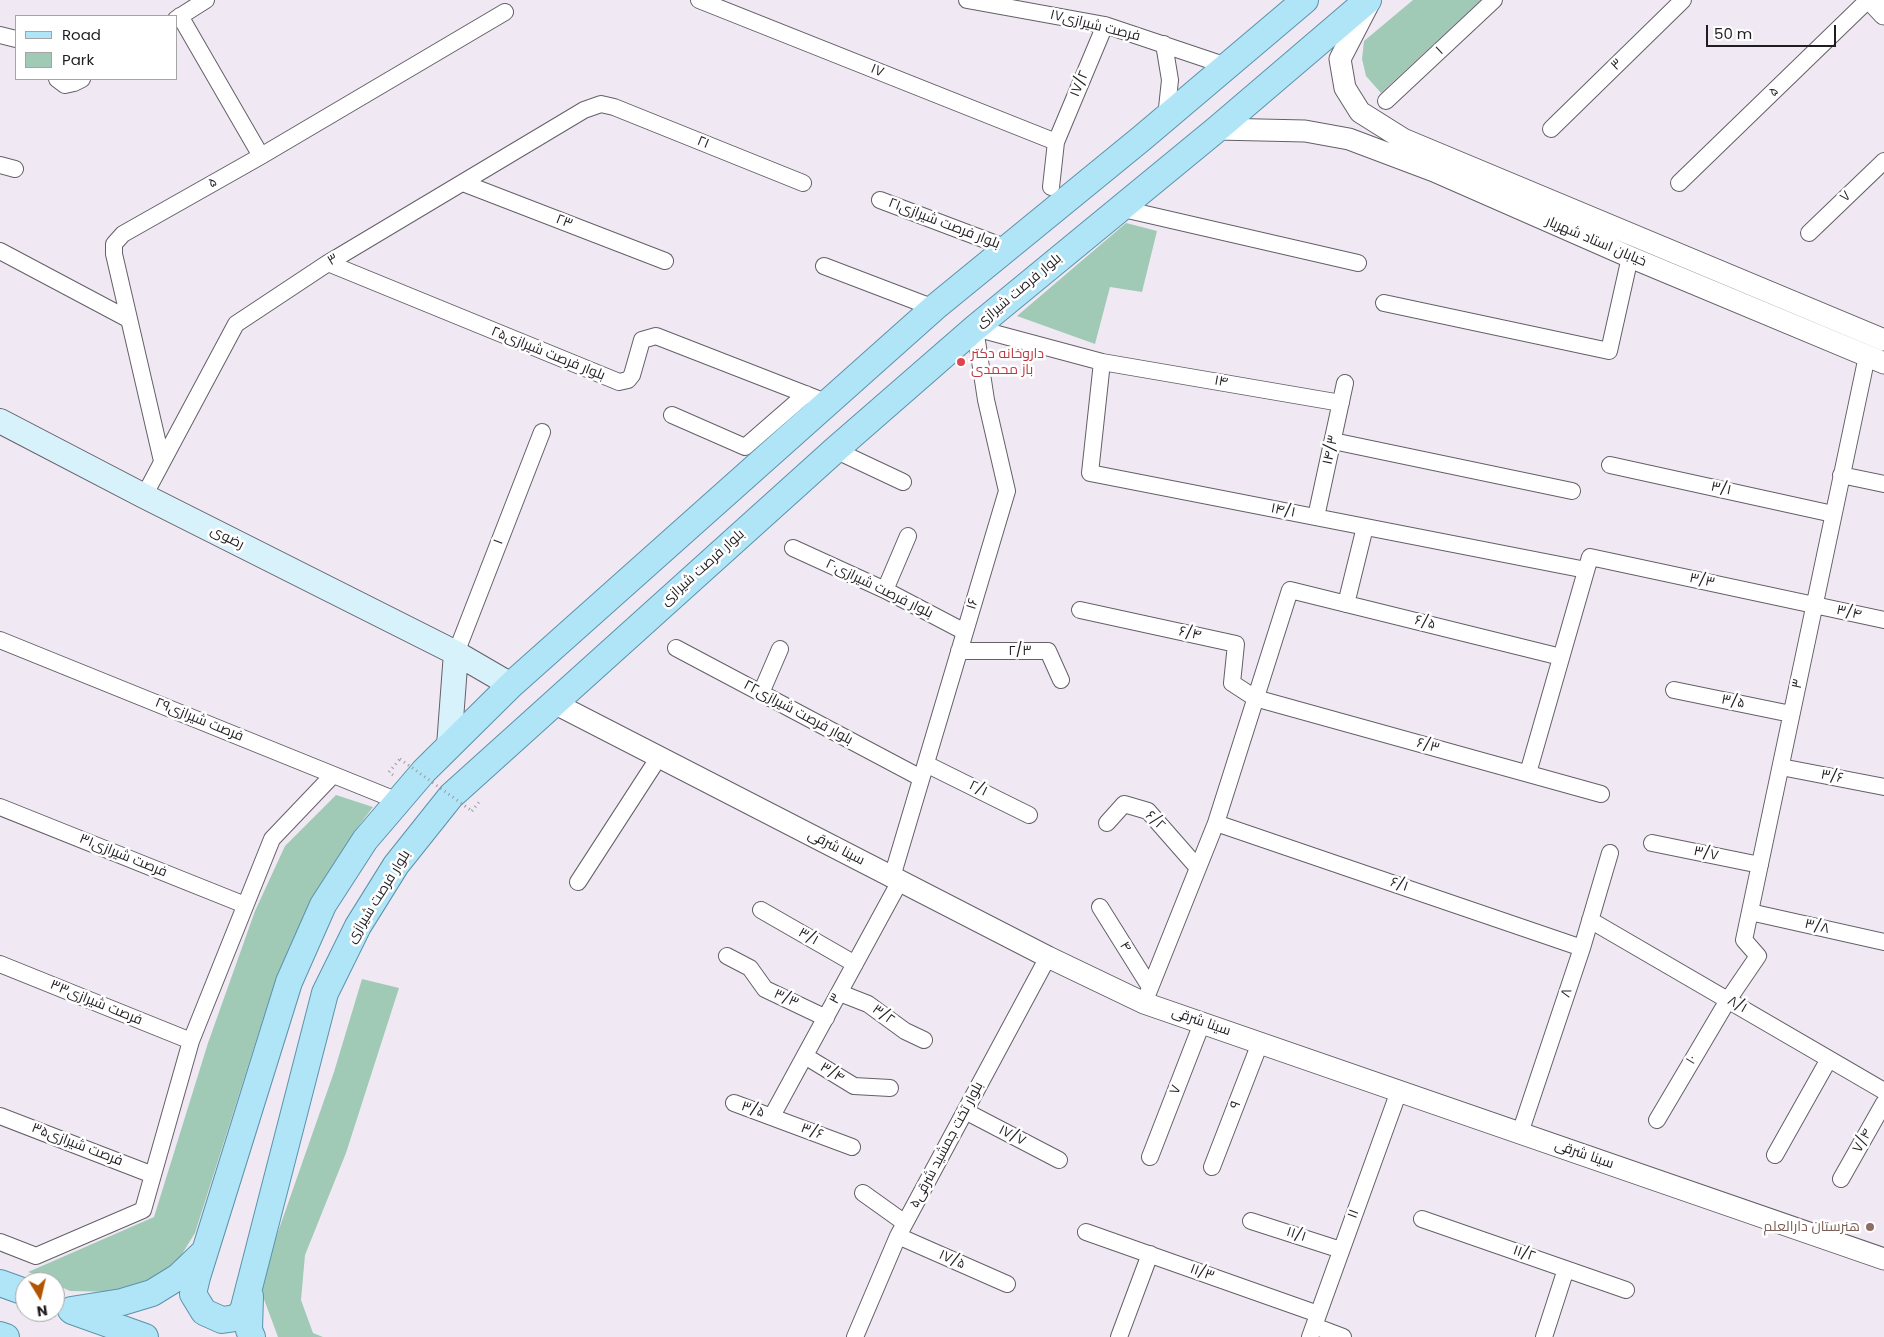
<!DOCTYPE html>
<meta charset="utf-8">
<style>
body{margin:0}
#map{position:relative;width:1884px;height:1337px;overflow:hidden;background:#f0e9f3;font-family:Poppins,sans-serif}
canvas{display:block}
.legend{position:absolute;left:15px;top:15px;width:162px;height:65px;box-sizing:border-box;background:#fff;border:1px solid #a6a5a6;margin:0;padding:6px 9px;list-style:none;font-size:15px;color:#201d21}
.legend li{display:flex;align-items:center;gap:10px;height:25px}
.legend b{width:25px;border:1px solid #a6a5a6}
.north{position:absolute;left:15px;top:1272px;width:50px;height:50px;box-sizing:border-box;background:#fff;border:1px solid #a6a5a6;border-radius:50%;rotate:171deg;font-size:14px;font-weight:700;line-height:20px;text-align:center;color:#201d21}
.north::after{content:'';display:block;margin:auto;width:18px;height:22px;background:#b25500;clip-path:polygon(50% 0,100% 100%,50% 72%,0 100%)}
.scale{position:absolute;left:1706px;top:25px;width:130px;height:22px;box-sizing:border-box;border:2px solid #201d21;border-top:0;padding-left:6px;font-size:15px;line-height:18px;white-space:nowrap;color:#201d21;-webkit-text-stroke:4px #fff;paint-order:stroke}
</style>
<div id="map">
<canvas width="1884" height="1337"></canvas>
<ul class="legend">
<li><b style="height:6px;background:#b0e5f8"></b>Road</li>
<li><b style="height:14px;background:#a0cab6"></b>Park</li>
</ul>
<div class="north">N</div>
<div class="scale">50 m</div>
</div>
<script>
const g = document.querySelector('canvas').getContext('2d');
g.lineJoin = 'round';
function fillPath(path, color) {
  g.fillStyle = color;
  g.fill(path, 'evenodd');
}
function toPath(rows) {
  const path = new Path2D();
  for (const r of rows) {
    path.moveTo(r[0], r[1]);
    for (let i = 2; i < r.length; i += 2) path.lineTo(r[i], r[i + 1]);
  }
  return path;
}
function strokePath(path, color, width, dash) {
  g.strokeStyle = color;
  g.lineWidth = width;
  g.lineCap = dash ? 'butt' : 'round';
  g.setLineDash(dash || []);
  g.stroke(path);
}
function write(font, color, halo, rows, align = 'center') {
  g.font = font + ' Poppins,Cairo,sans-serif';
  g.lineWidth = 5;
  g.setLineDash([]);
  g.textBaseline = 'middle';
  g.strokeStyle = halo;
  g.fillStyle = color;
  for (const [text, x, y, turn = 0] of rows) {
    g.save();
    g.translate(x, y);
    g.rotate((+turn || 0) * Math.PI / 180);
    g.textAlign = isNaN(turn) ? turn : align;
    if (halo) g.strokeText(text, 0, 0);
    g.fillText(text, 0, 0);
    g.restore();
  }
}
fillPath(toPath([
 [1413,0,1481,0,1381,93,1366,76,1362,59,1364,41],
 [1126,223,1157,231,1142,292,1110,287,1095,344,1017,316],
 [336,795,373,807,354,832,276,978,195,1233,179,1259,162,1276,118,1292,70,1291,55,1284,55,1282,28,1272,154,1217,208,1043,255,911,285,846],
 [362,979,399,988,346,1153,305,1255,301,1300,313,1333,323,1337,278,1337,262,1294,265,1269,334,1072]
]), '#a0cab6');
const minor = toPath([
 [699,0,1056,142],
 [967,0,1105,25,1227,66],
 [180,16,261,156],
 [176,19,206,0],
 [0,35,16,39],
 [1164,44,1170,80,1166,117],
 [57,79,65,85,74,83,82,79],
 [1386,101,1494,0],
 [1551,129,1683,0],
 [0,165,15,169],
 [463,183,665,261],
 [1679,183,1868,0],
 [1051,187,1056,142,1105,25],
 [880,200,1007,248],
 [1119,208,1358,263],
 [1809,233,1884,161],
 [0,251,128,319],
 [328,263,619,382,628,380,632,375,642,340,656,336,828,403],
 [824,266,934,308],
 [1384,303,1609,351,1630,257],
 [1102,362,1090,473,1586,570],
 [672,415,745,447,806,394],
 [1333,441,1572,491],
 [835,450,903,482],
 [162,461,114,254,114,244,123,234,261,156,505,12],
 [1610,465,1833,514],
 [1841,475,1884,484],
 [144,496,236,324,328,263,584,110,601,104,614,107,803,183],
 [1316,517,1345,383],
 [793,548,885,590,965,632],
 [885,590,908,536],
 [1346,604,1365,527],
 [1080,610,1236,644,1232,683,1255,698,1601,794],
 [0,640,398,801],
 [676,648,921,778],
 [959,651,1048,651,1061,680],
 [456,653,542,432],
 [1674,690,1791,714],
 [761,693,780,649],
 [926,764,1029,815],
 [1781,767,1884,787],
 [1528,773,1590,557,1884,620],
 [0,807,245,905],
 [1107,823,1124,804,1148,811,1198,868],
 [1216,823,1582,948],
 [1652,843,1760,865],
 [892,877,1007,491,986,400,975,328,1102,362,1341,403],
 [578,882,659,757],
 [1100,907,1150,987],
 [761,910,855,964],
 [1750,912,1884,942],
 [1590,920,1884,1091],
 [727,956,750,968,765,989,826,1018],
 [0,964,191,1041],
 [840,993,868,1004,905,1031,924,1040],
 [1144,1003,1216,823,1290,590,1561,657],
 [805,1056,854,1086,890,1088],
 [734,1103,852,1147],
 [965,1111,1059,1160],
 [0,1116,153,1175],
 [772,1116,900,881],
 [1657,1120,1728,1000,1758,956,1744,940,1867,356],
 [1520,1133,1582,948,1610,853],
 [1775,1155,1829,1059],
 [1150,1157,1202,1023],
 [1212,1167,1260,1043],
 [1841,1179,1884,1103],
 [863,1193,905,1223],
 [1422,1219,1626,1290],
 [1251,1221,1341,1250],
 [1086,1232,1318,1314],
 [898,1236,1007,1284],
 [0,1242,36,1256,143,1210,191,1041,272,839,333,775],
 [1314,1326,1343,1337],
 [855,1337,898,1236,1048,957],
 [1119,1337,1150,1254],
 [1310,1337,1399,1091],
 [1544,1337,1566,1269]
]);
const tertiary = toPath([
 [1871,0,1884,14],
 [1370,1,1340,59,1345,88,1360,112,1403,139,1884,340],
 [1217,129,1305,131,1349,139,1434,171,1630,257,1884,363],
 [554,703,1048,957,1144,1003,1884,1259]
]);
const secondary = toPath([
 [0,421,144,496,456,653],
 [449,746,456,653,511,685]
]);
const primary = toPath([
 [1305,0,1142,138,934,308,511,685,424,771,365,840,323,905,289,982,197,1277,193,1294,204,1312,222,1320,236,1318,243,1311,325,993,358,926,396,865,451,796,835,450,975,328,1217,129,1368,0],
 [0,1283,25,1292],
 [250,1296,249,1330,252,1337],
 [71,1310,122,1302,152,1293,178,1277,204,1252],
 [72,1311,145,1337],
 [0,1335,6,1337]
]);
strokePath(minor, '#655f68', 18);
strokePath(tertiary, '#655f68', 23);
strokePath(secondary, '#655f68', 26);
strokePath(primary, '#5b93aa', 28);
strokePath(toPath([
 [393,775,389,772,400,759],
 [472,811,479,802]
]), '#9e98a0', 3, [1, 4]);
strokePath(minor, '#fff', 16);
strokePath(tertiary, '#fff', 21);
strokePath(secondary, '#d7f2fb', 24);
strokePath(primary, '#b0e5f8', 26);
strokePath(toPath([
 [400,759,472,811]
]), '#9e98a0', 3, [1, 4]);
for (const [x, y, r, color] of [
 [961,362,5,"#e0444e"],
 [1870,1227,5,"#8d6e63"]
]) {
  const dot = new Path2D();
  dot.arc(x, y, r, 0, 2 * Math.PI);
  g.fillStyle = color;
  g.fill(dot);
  strokePath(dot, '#fff', 2);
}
write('14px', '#201d21', '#fff', [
 ["۱۷فرصت شیرازی",1095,26,14],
 ["۱",1440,51,-43],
 ["۳",1617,65,-44],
 ["۱۷",877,71,22],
 ["۱۷/۲",1080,84,-67],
 ["۵",1774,92,-44],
 ["۲۱",703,143,22],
 ["۵",213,183,-29],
 ["۷",1846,197,-44],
 ["۲۳",564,222,21],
 ["بلوار فرصت شیرازی۲۱",944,224,21],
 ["خیابان استاد شهریار",1596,242,23],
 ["۳",333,260,-31],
 ["بلوار فرصت شیرازی",1019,291,-40],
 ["بلوار فرصت شیرازی۲۵",548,354,22],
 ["۱۴",1221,382,10],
 ["۱۴/۳",1331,450,-78],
 ["۳/۱",1721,489,12],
 ["۱۴/۱",1283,511,11],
 ["رضوی",227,538,27],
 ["۱",499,542,-69],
 ["بلوار فرصت شیرازی",703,568,-42],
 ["۳/۳",1702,581,12],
 ["بلوار فرصت شیرازی۲۰",879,589,26],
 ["۱۶",973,604,-73],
 ["۳/۴",1849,613,12],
 ["۶/۵",1425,623,14],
 ["۶/۴",1190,634,12],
 ["۲/۳",1020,651],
 ["۳",1798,684,-78],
 ["۳/۵",1733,702,11],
 ["بلوار فرصت شیرازی۲۲",798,713,28],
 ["فرصت شیرازی۲۹",199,720,22],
 ["۶/۳",1428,746,15],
 ["۳/۶",1832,777,11],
 ["۲/۱",978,789,26],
 ["۶/۲",1155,821,44],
 ["سینا شرقی",836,848,27],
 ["۳/۷",1706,854,12],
 ["فرصت شیرازی۳۱",123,856,22],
 ["۶/۱",1399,885,19],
 ["بلوار فرصت شیرازی",379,897,-58],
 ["۳/۸",1817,927,13],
 ["۳/۱",808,937,30],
 ["۴",1125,947,58],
 ["۸",1567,993,-72],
 ["۳/۳",786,999,25],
 ["۳",836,999,-62],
 ["فرصت شیرازی۳۳",96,1003,22],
 ["۸/۱",1737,1005,30],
 ["۳/۲",883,1015,36],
 ["سینا شرقی",1201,1022,19],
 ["۱۰",1692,1060,-59],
 ["۳/۴",832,1073,32],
 ["۷",1176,1090,-69],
 ["۹",1236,1105,-69],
 ["۳/۵",753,1110,19],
 ["۳/۶",812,1132,21],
 ["۱۷/۷",1012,1136,27],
 ["۷/۴",1863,1141,-61],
 ["فرصت شیرازی۳۵",77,1145,21],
 ["بلوار تخت جمشید شرقی۵",947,1145,-62],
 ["سینا شرقی",1584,1155,19],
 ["۱۱",1354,1214,-70],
 ["۱۱/۱",1296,1235,18],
 ["۱۱/۲",1524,1254,19],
 ["۱۷/۵",952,1260,24],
 ["۱۱/۳",1202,1273,20]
]);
write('14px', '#be3a42', '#fff', [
 ["داروخانه دکتر",971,354],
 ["باز محمدی",971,370]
], 'left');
write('14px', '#785e54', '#fff', [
 ["هنرستان دارالعلم",1860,1227]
], 'right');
</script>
